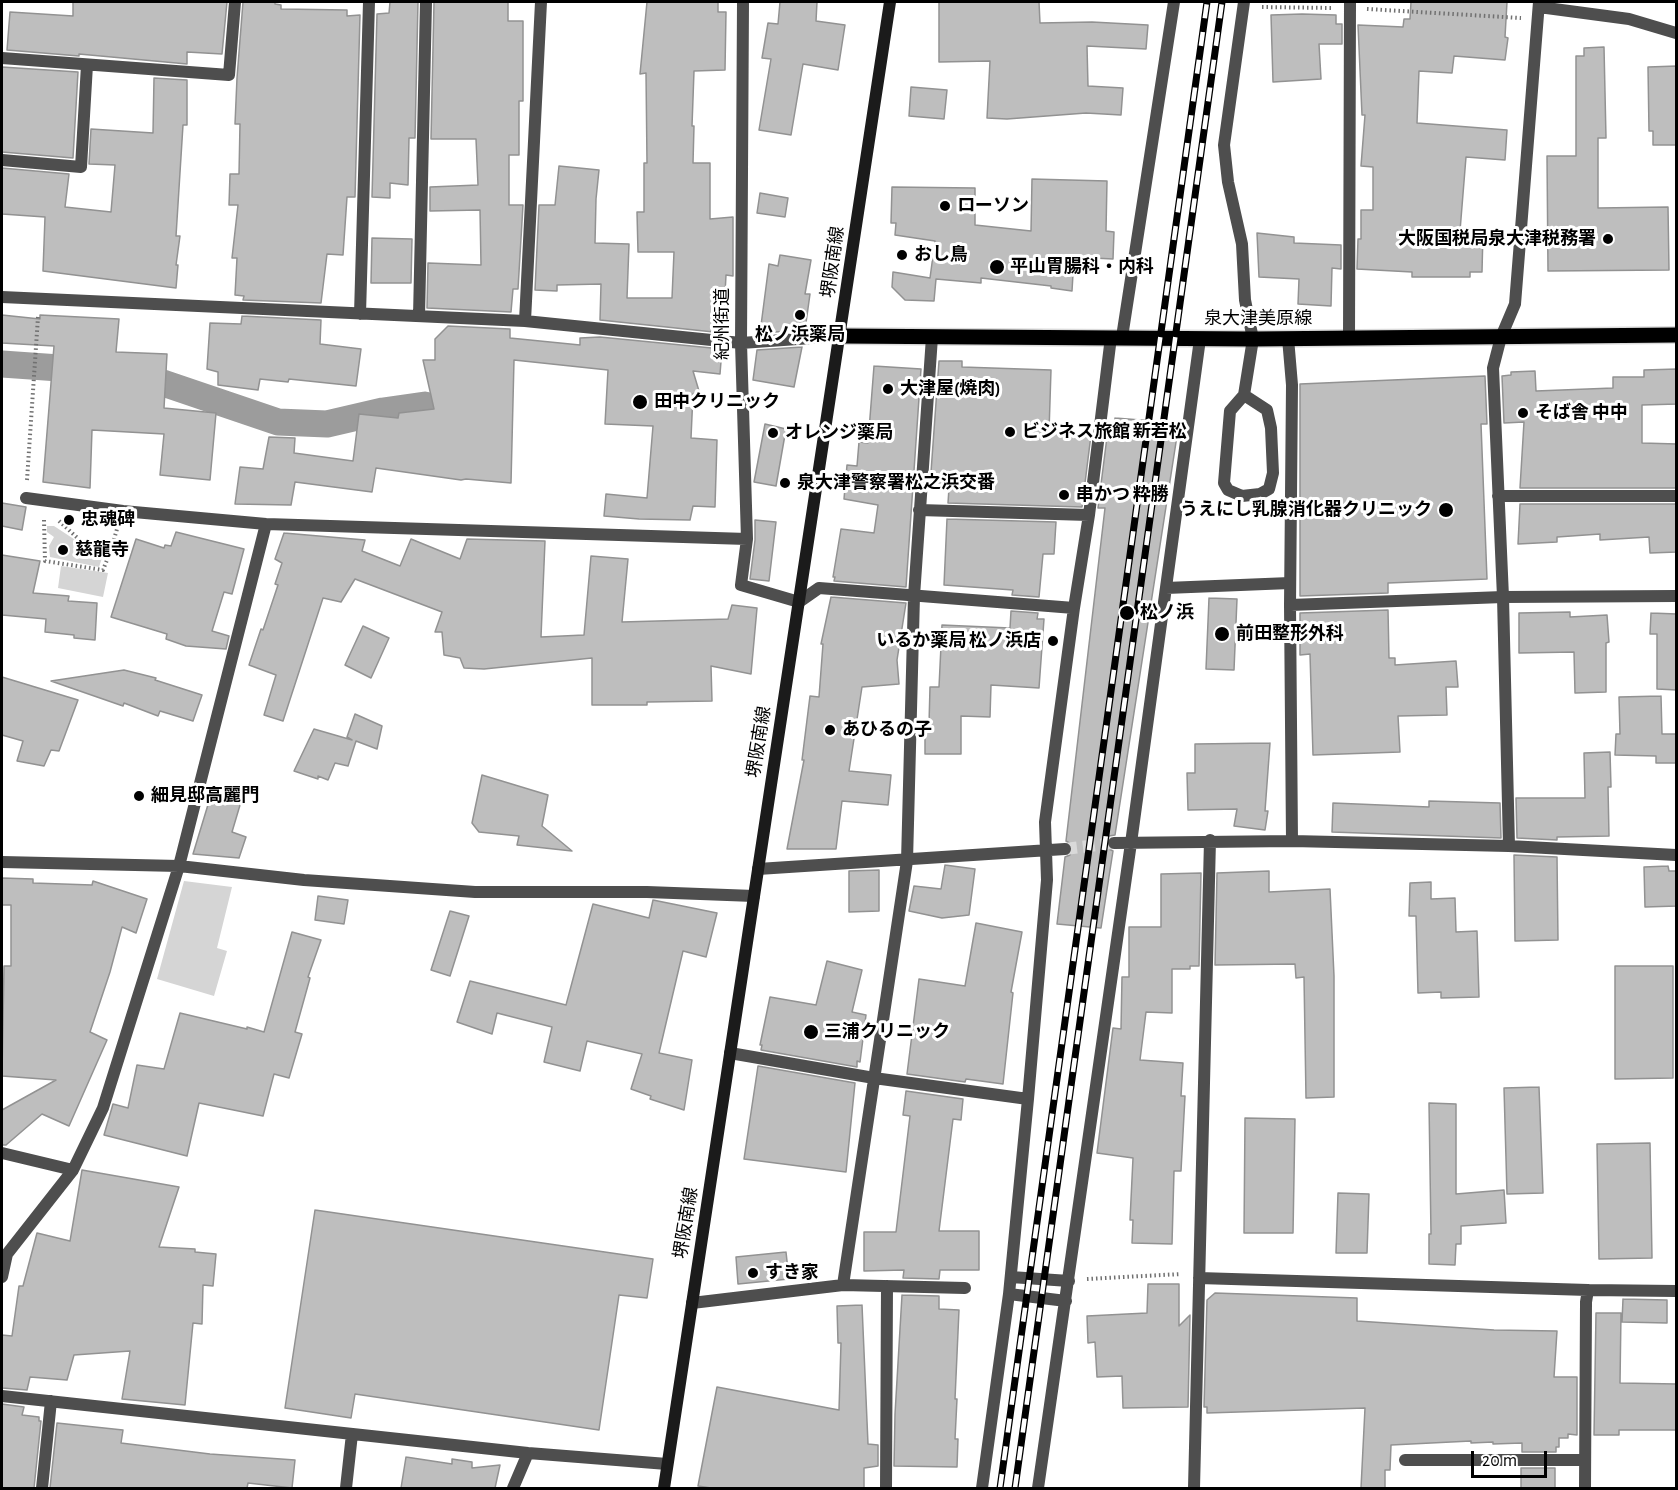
<!DOCTYPE html>
<meta charset="utf-8">
<style>
body{margin:0}
#map{position:relative;width:1678px;height:1490px;overflow:hidden;background:#fff;font-family:"Alegreya Sans",sans-serif}
canvas{display:block}
.frame{position:absolute;inset:0;border:3px solid #000;pointer-events:none}
.scale{position:absolute;left:1471px;top:1451px;width:76px;height:27px;box-sizing:border-box;border:3px solid #000;border-top:0;padding-left:8px;font-size:18px;line-height:21px;white-space:nowrap;color:#000;-webkit-text-stroke:4px #fff;paint-order:stroke}
</style>
<div id="map">
<canvas width="1678" height="1490"></canvas>
<div class="frame"></div>
<div class="scale">20 m</div>
</div>
<script>
const g = document.querySelector('canvas').getContext('2d');
g.lineJoin = 'round';
function fillPath(path, color) {
  g.fillStyle = color;
  g.fill(path, 'evenodd');
}
function toPath(rows) {
  const path = new Path2D();
  for (const r of rows) {
    path.moveTo(r[0], r[1]);
    for (let i = 2; i < r.length; i += 2) path.lineTo(r[i], r[i + 1]);
  }
  return path;
}
function strokePath(path, color, width, dash) {
  g.strokeStyle = color;
  g.lineWidth = width;
  g.lineCap = dash ? 'butt' : 'round';
  g.setLineDash(dash || []);
  g.stroke(path);
}
function write(font, color, halo, rows, align = 'center') {
  g.font = font + ' "Alegreya Sans","Noto Sans JP",sans-serif';
  g.lineWidth = 6;
  g.setLineDash([]);
  g.textBaseline = 'middle';
  g.strokeStyle = halo;
  g.fillStyle = color;
  for (const [text, x, y, turn = 0] of rows) {
    g.save();
    g.translate(x, y);
    g.rotate((+turn || 0) * Math.PI / 180);
    g.textAlign = isNaN(turn) ? turn : align;
    if (halo) g.strokeText(text, 0, 0);
    g.fillText(text, 0, 0);
    g.restore();
  }
}
fillPath(toPath([
 [47,526,54,526,86,547,104,552,99,567,50,557,49,546,54,537,47,532],
 [61,566,108,573,103,597,58,588],
 [184,881,232,887,217,948,227,951,214,996,157,979]
]), '#d5d5d5');
strokePath(toPath([
 [2,364,88,370],
 [129,376,163,383,278,422,327,424,383,411,425,405]
]), '#9c9c9c', 27);
const building = toPath([
 [73,2,227,2,222,54,187,52,187,64,79,54,79,56,7,50,10,12,73,16,73,2],
 [243,2,275,2,275,4,281,5,281,9,347,10,347,16,360,15,355,197,347,197,343,255,327,254,321,303,243,300,244,296,235,295,237,258,232,258,238,205,229,205,230,174,239,174,240,124,235,124,237,78,243,2],
 [390,2,418,2,415,138,409,138,408,185,390,183,390,198,372,197,377,14,389,13,390,2],
 [434,2,508,2,508,21,523,21,523,101,519,101,519,155,509,155,509,205,523,205,518,289,513,289,511,312,427,308,428,263,481,265,480,210,430,211,430,187,478,185,476,139,431,139,434,2],
 [647,2,718,2,718,12,726,12,725,70,694,71,692,126,694,126,693,163,710,163,710,219,733,217,733,276,726,275,723,333,600,320,601,284,557,285,557,291,535,290,539,205,555,205,559,166,599,170,596,199,595,243,629,244,627,298,672,298,674,252,638,252,637,212,644,212,644,163,647,163,646,73,640,74,647,2],
 [780,2,817,2,816,21,845,25,838,70,803,64,791,135,759,130,771,59,762,58,768,23,778,24,780,2],
 [939,2,1039,2,1040,23,1092,22,1148,25,1146,49,1087,46,1088,86,1123,88,1121,115,1086,113,1007,119,987,118,990,61,939,62,939,2],
 [1411,2,1507,2,1505,37,1508,38,1505,60,1454,56,1452,73,1419,71,1417,123,1507,130,1505,160,1466,157,1460,231,1483,232,1482,272,1470,272,1470,277,1412,277,1412,272,1357,269,1358,239,1361,239,1361,210,1373,210,1373,167,1361,166,1365,115,1362,115,1358,25,1403,27,1404,19,1410,19,1411,2],
 [1302,14,1336,15,1336,24,1342,24,1342,44,1319,44,1321,79,1273,82,1271,15,1302,14],
 [1604,47,1606,138,1598,138,1598,208,1668,207,1669,270,1548,271,1547,156,1576,156,1576,56,1584,56,1584,48,1604,47],
 [1677,66,1677,145,1653,145,1653,131,1649,131,1648,67,1677,66],
 [2,67,78,72,73,158,2,152,2,67],
 [154,78,187,80,187,125,183,125,176,236,180,236,176,265,178,265,176,288,43,271,45,217,2,214,2,168,69,174,65,207,111,212,115,165,89,164,91,129,153,133,154,78],
 [911,87,947,90,944,119,909,116,911,87],
 [1032,179,1107,181,1106,231,1114,232,1113,259,1074,257,1072,291,1051,288,1051,286,981,278,981,283,936,279,934,301,905,300,892,287,893,272,930,278,935,241,895,235,896,223,891,223,892,187,975,188,975,225,1031,231,1032,179],
 [760,193,788,198,785,217,757,213,760,193],
 [1257,233,1294,237,1294,243,1341,245,1341,269,1332,268,1331,306,1298,304,1299,279,1259,277,1257,233],
 [372,238,412,239,411,283,371,283,372,238],
 [780,255,811,260,805,294,810,294,805,330,760,333,769,264,778,266,780,255],
 [2,315,40,319,40,315,119,319,116,352,167,354,164,408,216,413,210,480,160,475,164,434,92,430,90,488,43,482,54,346,2,343,2,315],
 [242,316,321,320,320,344,361,349,356,386,289,379,288,382,260,379,258,390,218,385,218,372,207,369,210,323,241,324,242,316],
 [448,326,510,329,510,338,580,345,580,338,600,337,722,349,720,374,693,371,699,391,693,394,691,438,717,440,715,507,693,506,690,520,639,519,604,516,606,494,647,498,653,426,605,424,608,370,514,360,511,483,466,479,461,480,376,468,372,492,295,482,291,505,235,504,240,467,263,469,269,437,295,438,294,453,353,461,359,414,398,418,399,413,434,409,423,360,435,360,435,339,448,326],
 [802,347,794,387,753,380,757,350,802,347],
 [939,361,962,361,962,367,1051,370,1049,432,1091,435,1082,507,948,503,949,488,930,486,939,361],
 [874,366,921,369,906,587,834,581,835,577,833,577,841,529,874,533,878,505,844,499,847,465,857,466,859,442,868,443,874,366],
 [1677,369,1677,404,1642,405,1642,443,1677,444,1677,488,1520,488,1524,422,1504,423,1502,376,1511,375,1511,372,1535,371,1536,391,1613,388,1613,377,1644,377,1644,370,1677,369],
 [1485,376,1487,424,1481,424,1487,579,1388,583,1388,593,1300,596,1300,384,1485,376],
 [1115,418,1179,423,1115,835,1109,836,1106,843,1107,848,1113,851,1101,928,1057,924,1065,857,1070,855,1073,849,1071,844,1066,841,1105,508,1098,508,1107,437,1113,437,1115,418],
 [765,424,786,429,776,486,754,482,765,424],
 [2,503,26,507,22,530,2,526,2,503],
 [1520,504,1677,504,1677,552,1650,553,1649,537,1600,540,1600,534,1557,537,1557,542,1518,544,1520,504],
 [947,519,1056,522,1054,554,1043,554,1039,597,1012,595,1013,590,944,585,947,519],
 [755,520,776,522,769,581,750,579,755,540,755,520],
 [176,532,244,549,232,594,224,592,212,631,229,636,226,649,186,646,166,639,167,634,111,617,136,539,164,548,165,545,171,546,176,532],
 [284,533,365,540,362,551,400,566,411,539,460,559,467,539,545,541,541,637,584,635,591,556,628,559,622,622,728,619,732,605,757,608,751,674,711,666,712,701,647,702,647,705,592,705,592,658,484,669,464,668,460,658,444,655,442,632,435,632,442,612,355,579,341,602,323,598,283,721,264,715,276,675,249,665,261,629,263,630,278,585,275,584,282,563,275,559,284,533],
 [2,555,40,561,33,593,69,596,68,601,97,603,95,640,74,638,74,635,45,632,46,619,2,615,2,555],
 [831,597,906,603,897,660,899,684,862,687,849,771,891,775,888,805,842,801,836,849,787,849,804,760,802,760,810,696,819,697,823,644,821,644,831,597],
 [1209,598,1237,599,1234,670,1206,669,1209,598],
 [1388,610,1389,658,1395,658,1395,665,1456,661,1458,687,1446,687,1447,715,1398,716,1400,752,1313,755,1310,654,1300,655,1300,613,1388,610],
 [1011,611,1038,613,1037,619,1044,619,1039,688,991,685,990,717,961,716,961,754,925,754,925,724,929,724,930,687,939,687,942,625,1010,628,1011,611],
 [1570,612,1570,617,1607,615,1609,642,1606,643,1606,692,1575,693,1574,652,1519,653,1519,613,1570,612],
 [1651,613,1677,614,1677,690,1657,689,1657,634,1650,634,1651,613],
 [363,626,389,638,371,678,345,665,363,626],
 [124,670,156,678,155,680,202,695,193,721,160,711,158,716,124,703,123,706,51,681,124,670],
 [2,677,78,700,59,751,51,750,44,766,17,761,23,741,2,735,2,677],
 [1661,696,1662,734,1677,734,1677,763,1656,763,1656,756,1615,755,1616,734,1620,734,1619,697,1661,696],
 [355,714,382,726,377,749,356,741,348,766,335,763,328,780,318,776,318,779,294,771,314,729,352,740,347,737,355,714],
 [1270,743,1265,811,1268,811,1265,830,1234,826,1237,809,1188,810,1187,773,1195,773,1195,744,1270,743],
 [1610,752,1611,787,1608,787,1609,836,1557,837,1557,840,1517,838,1516,798,1585,798,1584,753,1610,752],
 [482,775,548,795,542,826,572,851,517,845,519,836,479,832,472,823,482,775],
 [214,785,243,795,232,832,246,837,239,858,193,854,214,785],
 [1429,801,1500,803,1501,838,1332,832,1333,803,1429,807,1429,801],
 [1514,855,1557,857,1558,940,1515,941,1514,855],
 [945,865,975,869,969,915,942,918,909,911,914,886,941,889,945,865],
 [1668,866,1669,871,1677,871,1677,906,1645,907,1644,867,1668,866],
 [879,870,879,911,849,912,849,871,879,870],
 [1269,871,1269,892,1330,889,1334,976,1334,1097,1306,1098,1304,977,1296,978,1295,964,1215,965,1217,873,1269,871],
 [1201,873,1199,966,1190,966,1190,969,1172,969,1172,1013,1146,1012,1140,1060,1183,1063,1181,1096,1185,1096,1181,1171,1174,1171,1172,1244,1132,1243,1133,1220,1130,1220,1133,1158,1097,1153,1113,1028,1121,1029,1122,977,1129,977,1129,927,1161,927,1161,874,1201,873],
 [2,878,33,879,33,883,92,885,93,881,147,899,136,933,122,927,110,972,90,1032,107,1040,69,1126,42,1114,6,1145,2,1145,2,1110,56,1080,2,1076,4,966,11,966,11,905,2,905,2,878],
 [1431,882,1431,899,1455,898,1456,932,1477,931,1479,997,1441,998,1441,992,1418,993,1416,916,1409,916,1410,883,1431,882],
 [318,896,348,900,344,924,315,920,318,896],
 [653,900,717,913,706,957,683,951,659,1053,692,1060,684,1110,650,1099,651,1096,631,1089,642,1054,587,1041,580,1071,544,1062,552,1027,497,1013,492,1034,457,1022,470,981,566,1005,593,904,649,918,653,900],
 [450,911,469,916,450,976,431,970,450,911],
 [976,923,1022,932,1011,992,1013,993,1003,1084,966,1079,965,1082,907,1074,919,979,965,986,976,923],
 [292,932,321,940,308,977,310,978,295,1032,302,1034,289,1078,274,1074,263,1116,199,1103,187,1156,104,1135,113,1104,128,1108,137,1065,164,1069,180,1013,247,1029,247,1027,264,1032,292,932],
 [827,961,862,970,852,1012,866,1015,860,1062,857,1061,857,1067,761,1050,762,1045,760,1045,770,997,816,1005,827,961],
 [1615,966,1673,966,1673,1078,1615,1079,1615,966],
 [758,1066,855,1083,846,1172,744,1159,758,1066],
 [1539,1087,1543,1193,1507,1194,1504,1088,1539,1087],
 [906,1091,963,1099,961,1120,953,1119,939,1231,979,1231,979,1270,940,1270,939,1279,903,1278,904,1270,864,1271,864,1232,896,1232,910,1116,903,1115,906,1091],
 [1429,1103,1456,1104,1456,1194,1504,1190,1506,1223,1461,1226,1461,1244,1456,1244,1455,1265,1429,1264,1429,1234,1431,1234,1429,1103],
 [1245,1118,1295,1119,1293,1233,1244,1233,1245,1118],
 [1650,1143,1652,1258,1599,1259,1597,1144,1650,1143],
 [82,1170,179,1187,159,1247,195,1249,195,1252,216,1254,213,1286,203,1285,202,1324,193,1323,185,1405,122,1399,130,1351,74,1355,67,1380,30,1377,27,1390,2,1388,2,1335,12,1336,19,1286,23,1286,37,1233,70,1241,82,1170],
 [1338,1193,1369,1194,1367,1253,1336,1253,1338,1193],
 [315,1210,653,1259,647,1298,619,1295,599,1430,355,1394,351,1418,285,1408,315,1210],
 [786,1252,789,1279,738,1284,736,1257,786,1252],
 [1148,1284,1179,1284,1179,1326,1190,1315,1188,1407,1123,1408,1122,1376,1097,1377,1095,1342,1088,1343,1087,1316,1147,1313,1148,1284],
 [1215,1293,1357,1298,1357,1321,1494,1330,1557,1331,1554,1377,1577,1377,1577,1435,1568,1434,1568,1438,1559,1438,1559,1447,1556,1447,1556,1452,1522,1452,1522,1443,1493,1444,1493,1442,1471,1443,1471,1441,1391,1445,1390,1470,1385,1470,1385,1488,1361,1488,1365,1408,1207,1413,1207,1407,1204,1407,1207,1300,1215,1293],
 [902,1295,939,1296,939,1309,959,1310,955,1399,957,1399,955,1439,958,1439,957,1467,894,1466,895,1414,902,1295],
 [1623,1299,1667,1300,1667,1323,1622,1322,1623,1299],
 [862,1305,868,1444,878,1445,878,1466,864,1468,864,1488,711,1488,698,1486,717,1387,839,1410,841,1343,838,1343,837,1306,862,1305],
 [1596,1313,1621,1313,1620,1383,1677,1384,1677,1430,1619,1430,1619,1435,1594,1435,1596,1313],
 [2,1404,24,1407,22,1415,39,1417,39,1421,41,1421,34,1488,2,1488,2,1404],
 [57,1423,123,1430,121,1443,210,1454,295,1460,292,1488,248,1483,247,1488,50,1488,57,1423],
 [406,1457,452,1464,452,1459,472,1462,472,1468,500,1465,495,1488,401,1488,406,1457],
 [1521,1468,1555,1468,1555,1488,1521,1488,1521,1468]
]);
fillPath(building, '#bebebe');
strokePath(building, '#929292', 1.5);
strokePath(toPath([
 [1065,849,1114,843]
]), '#d9d9d9', 12, [12, 6]);
const primary = toPath([
 [840,336,1253,339,1676,335]
]);
strokePath(primary, '#dbdbdb', 18);
strokePath(toPath([
 [1262,7,1333,8],
 [1367,9,1521,18],
 [27,480,38,317],
 [44,520,45,561,103,570,111,550],
 [59,521,82,542,111,550,117,529],
 [1087,1279,1181,1274]
]), '#707070', 4, [1.5, 3]);
strokePath(toPath([
 [1244,395,1267,410,1271,428,1273,473,1269,489,1260,494,1242,496,1228,490,1224,483,1230,411,1244,395,1253,339]
]), '#4e4e4e', 12);
strokePath(toPath([
 [1288,338,1292,385,1290,605],
 [1166,588,1290,583],
 [1131,843,1200,339]
]), '#4e4e4e', 12);
strokePath(toPath([
 [743,2,741,343,747,539,741,585,799,602,819,588,1074,608],
 [1244,2,1224,145,1228,182,1242,244,1245,300,1253,339],
 [1539,7,1629,19,1676,33],
 [2,58,229,75,235,2],
 [2,160,81,167,87,65],
 [2,297,525,321,741,343,840,336],
 [360,314,369,2],
 [419,316,426,2],
 [525,321,541,2],
 [1122,337,1174,2],
 [1349,337,1350,2],
 [1498,496,1676,496],
 [26,498,123,511,266,524,747,539],
 [919,510,1089,515],
 [1292,841,1290,605,1503,597,1676,596],
 [1114,843,1292,841,1509,846,1676,855],
 [1509,846,1503,597,1493,368,1501,337,1515,304,1539,2],
 [2,862,179,866,304,880,475,892,647,892,754,896],
 [758,869,1065,849],
 [730,1053,874,1078,1028,1099],
 [2,1153,73,1170],
 [2,1277,7,1254,73,1170,103,1108,179,866,266,524],
 [1011,1277,1069,1281],
 [1199,1278,1588,1290,1676,1291],
 [843,1285,907,861,914,596,932,337],
 [1009,1294,1066,1301],
 [692,1303,843,1285,965,1288],
 [2,1396,528,1453,667,1464],
 [1405,1460,1585,1460],
 [42,1488,51,1401],
 [346,1488,352,1434],
 [513,1488,528,1453],
 [886,1488,887,1286],
 [982,1488,1009,1294,1028,1099,1047,880,1045,822,1074,608,1089,515,1111,337],
 [1038,1488,1131,843],
 [1194,1488,1210,840],
 [1585,1488,1586,1302,1588,1290]
]), '#4e4e4e', 12);
strokePath(toPath([
 [664,1488,890,2]
]), '#1b1b1b', 12);
strokePath(primary, '#000', 15);
const rail = toPath([
 [1000,1488,1207,2],
 [1015,1488,1222,2]
]);
strokePath(rail, '#000', 7);
strokePath(rail, '#fff', 4.5, [14]);
for (const [x, y, r, color] of [
 [945,206,6,"#000"],
 [1608,239,6,"#000"],
 [902,255,6,"#000"],
 [997,267,8,"#000"],
 [800,315,6,"#000"],
 [888,389,6,"#000"],
 [640,402,8,"#000"],
 [1523,413,6,"#000"],
 [1010,432,6,"#000"],
 [773,433,6,"#000"],
 [785,483,6,"#000"],
 [1064,495,6,"#000"],
 [1446,510,8,"#000"],
 [69,520,6,"#000"],
 [63,550,6,"#000"],
 [1127,613,8,"#000"],
 [1222,634,8,"#000"],
 [1053,641,6,"#000"],
 [830,730,6,"#000"],
 [139,796,6,"#000"],
 [811,1032,8,"#000"],
 [753,1273,6,"#000"]
]) {
  const dot = new Path2D();
  dot.arc(x, y, r, 0, 2 * Math.PI);
  g.fillStyle = color;
  g.fill(dot);
  strokePath(dot, '#fff', 2);
}
write('bold 18px', '#000', '#fff', [
 ["ローソン",957,206],
 ["大阪国税局泉大津税務署",1596,239,"right"],
 ["おし鳥",914,255],
 ["平山胃腸科・内科",1010,267],
 ["松ノ浜薬局",800,335,"center"],
 ["大津屋(焼肉)",900,389],
 ["田中クリニック",654,402],
 ["そば舎 中中",1535,413],
 ["ビジネス旅館 新若松",1022,432],
 ["オレンジ薬局",785,433],
 ["泉大津警察署松之浜交番",797,483],
 ["串かつ 粋勝",1076,495],
 ["うえにし乳腺消化器クリニック",1432,510,"right"],
 ["忠魂碑",81,520],
 ["慈龍寺",75,550],
 ["松ノ浜",1140,613],
 ["前田整形外科",1236,634],
 ["いるか薬局 松ノ浜店",1041,641,"right"],
 ["あひるの子",842,730],
 ["細見邸高麗門",151,796],
 ["三浦クリニック",824,1032],
 ["すき家",765,1273]
], 'left');
write('18px', '#000', '#fff', [
 ["堺阪南線",833,262,-82],
 ["泉大津美原線",1258,319],
 ["紀州街道",723,324,-90],
 ["堺阪南線",759,742,-81],
 ["堺阪南線",686,1223,-81]
]);
</script>
